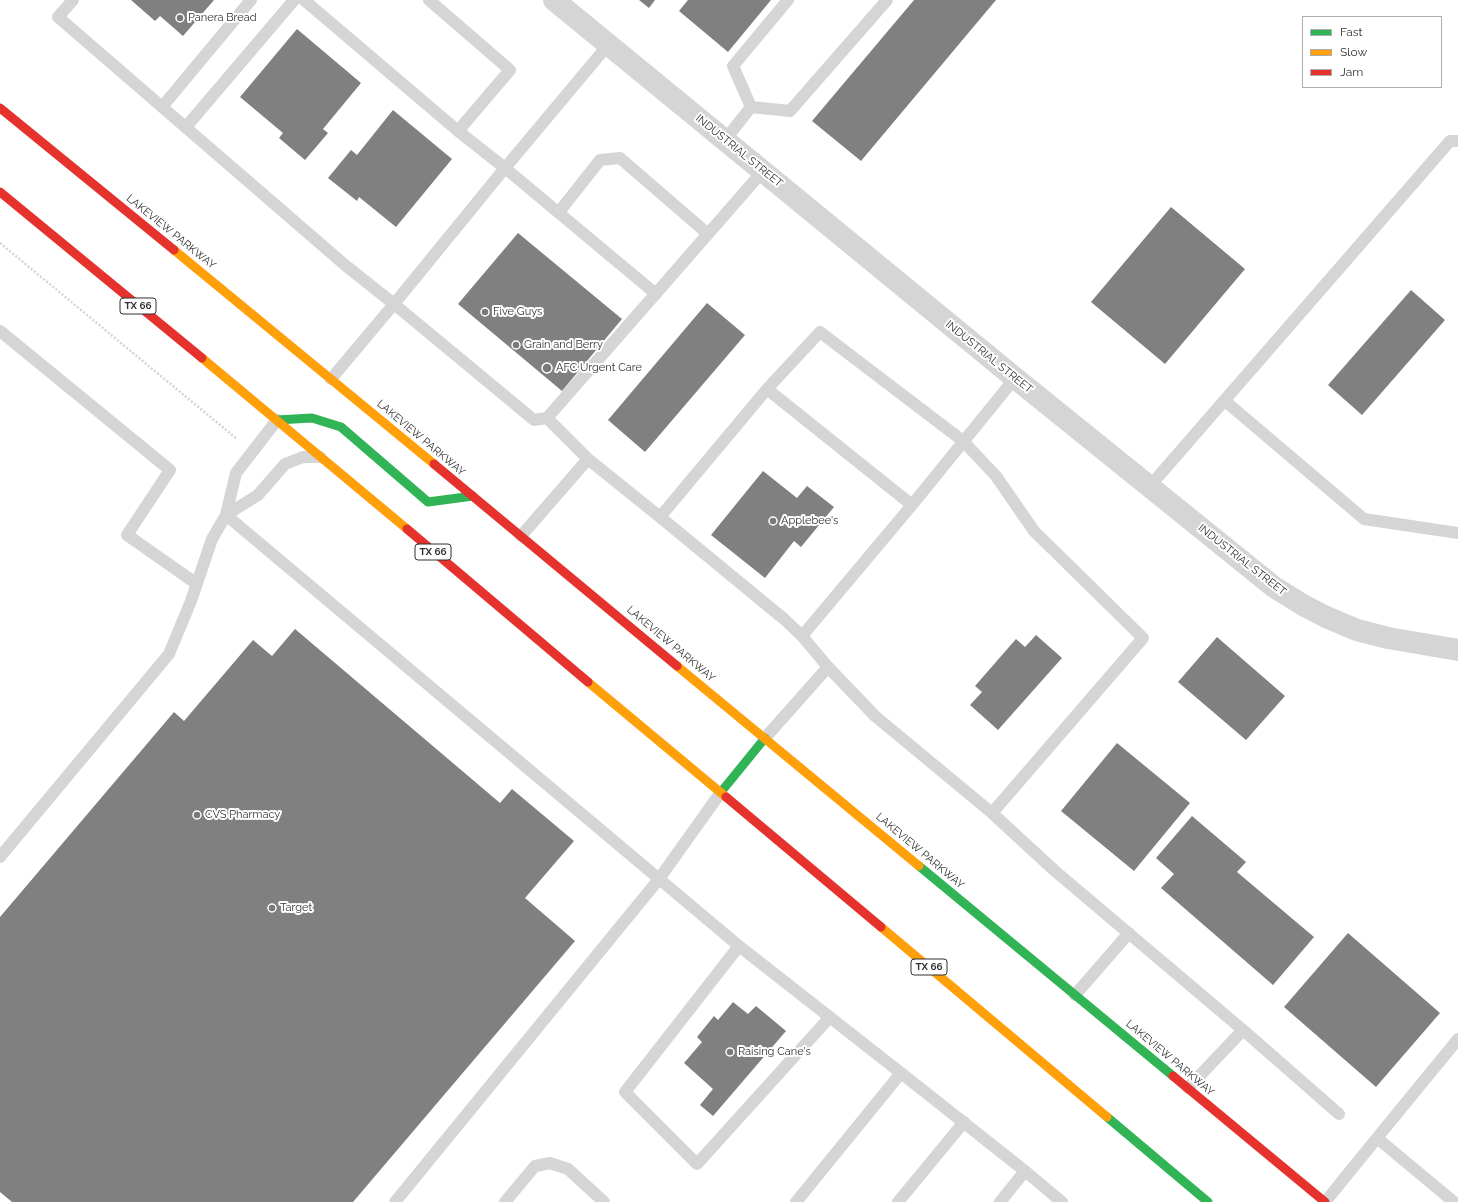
<!DOCTYPE html>
<style>
body{margin:0}
#map{position:relative;width:1458px;height:1202px;overflow:hidden;background:#fff;font-family:Raleway,sans-serif}
canvas{display:block}
.legend{position:absolute;left:1302px;top:16px;width:140px;height:72px;box-sizing:border-box;background:#fff;border:1px solid #adadad;margin:0;padding:5px 7px;list-style:none;font-size:12px;color:#313131}
.legend li{display:flex;align-items:center;gap:8px;height:20px}
.legend b{width:20px;border:1px solid #adadad}
</style>
<div id="map">
<canvas width="1458" height="1202"></canvas>
<ul class="legend">
<li><b style="height:5px;background:#30b455"></b>Fast</li>
<li><b style="height:5px;background:#ff9f0a"></b>Slow</li>
<li><b style="height:5px;background:#e5322d"></b>Jam</li>
</ul>
</div>
<script>
const g = document.querySelector('canvas').getContext('2d');
g.lineJoin = 'round';
function fillPath(path, color) {
  g.fillStyle = color;
  g.fill(path, 'evenodd');
}
function toPath(rows) {
  const path = new Path2D();
  for (const r of rows) {
    path.moveTo(r[0], r[1]);
    for (let i = 2; i < r.length; i += 2) path.lineTo(r[i], r[i + 1]);
  }
  return path;
}
function strokePath(path, color, width, dash) {
  g.strokeStyle = color;
  g.lineWidth = width;
  g.lineCap = dash ? 'butt' : 'round';
  g.setLineDash(dash || []);
  g.stroke(path);
}
function write(font, color, halo, rows, align = 'center') {
  g.font = font + ' Raleway,sans-serif';
  g.lineWidth = 4;
  g.setLineDash([]);
  g.textBaseline = 'middle';
  g.strokeStyle = halo;
  g.fillStyle = color;
  for (const [text, x, y, turn = 0] of rows) {
    g.save();
    g.translate(x, y);
    g.rotate((+turn || 0) * Math.PI / 180);
    g.textAlign = isNaN(turn) ? turn : align;
    if (halo) g.strokeText(text, 0, 0);
    g.fillText(text, 0, 0);
    g.restore();
  }
}
fillPath(toPath([
 [131,0,214,0,183,36,160,16,155,21],
 [639,0,655,0,649,8],
 [688,0,771,0,728,52,679,11],
 [914,0,996,0,861,161,812,121],
 [297,29,361,83,323,129,328,133,305,160,279,138,283,133,240,97],
 [393,110,452,159,396,227,359,197,357,201,328,178,351,150,357,155],
 [1171,207,1245,269,1165,364,1091,302],
 [518,233,622,319,562,391,458,304],
 [1411,290,1445,320,1362,415,1328,385],
 [707,303,745,335,645,452,608,420],
 [763,471,797,498,807,486,834,507,801,547,794,541,765,578,711,535],
 [295,629,500,803,512,789,574,841,525,898,575,941,353,1202,12,1202,0,1192,0,917,174,712,184,721,253,640,272,656],
 [1036,635,1062,658,998,730,970,705,982,692,975,686,1016,639,1025,647],
 [1217,637,1285,696,1246,740,1178,682],
 [1117,743,1190,803,1134,871,1061,811],
 [1192,816,1246,862,1237,872,1314,937,1273,985,1161,888,1174,874,1156,858],
 [1348,933,1440,1013,1376,1087,1284,1007],
 [733,1002,748,1014,756,1006,786,1031,713,1116,700,1105,713,1089,684,1063,702,1042,697,1037,714,1016,718,1020]
]), '#808080');
strokePath(toPath([
 [0,243,237,439]
]), '#d4d4d4', 2.5, [2, 2]);
strokePath(toPath([
 [73,0,58,17,345,265,394,304,331,379],
 [304,0,458,131,505,168,608,45],
 [429,0,510,70,458,131],
 [162,107,251,0],
 [751,107,790,111,887,0],
 [751,107,733,66,788,0],
 [186,127,294,0],
 [725,140,751,107],
 [559,212,600,160,620,158,708,234],
 [0,331,170,470,127,535,197,584],
 [767,389,820,332,963,441,996,476,1034,531,1143,638,992,813,875,716,828,667],
 [1225,401,1364,519,1458,533],
 [547,418,534,420,394,304,505,168,656,294],
 [588,459,547,418,763,171],
 [1150,486,1450,141,1458,141],
 [226,515,739,946,901,1073,796,1202],
 [226,515,258,495,285,464,303,457,320,457],
 [521,536,588,459,660,517],
 [802,636,912,505],
 [765,738,828,667,802,636,784,619,660,517,767,389,912,505,1015,378],
 [992,813,1055,871,1243,1030],
 [0,857,169,654,191,601,212,539,226,515,236,473,277,420],
 [739,946,625,1092,697,1164,830,1017],
 [1075,995,1129,933],
 [901,1073,1025,1171,1062,1202],
 [1188,1088,1243,1030,1339,1114],
 [395,1202,659,879,721,792],
 [505,1202,535,1166,550,1163,568,1169,604,1202],
 [898,1202,964,1122],
 [1000,1202,1025,1171],
 [1325,1202,1377,1138],
 [1454,1202,1377,1138,1458,1039]
]), '#d5d5d5', 12);
strokePath(toPath([
 [554,0,1015,378,1274,587,1303,605,1326,617,1357,630,1388,638,1458,650]
]), '#d5d5d5', 22);
strokePath(toPath([
 [277,420,312,418,341,427,428,502,473,496],
 [721,792,765,738],
 [919,866,1173,1076],
 [1107,1117,1208,1202]
]), '#30b455', 9);
strokePath(toPath([
 [174,250,434,464],
 [202,358,407,529],
 [677,666,919,866],
 [588,682,726,797],
 [881,927,1107,1117]
]), '#ff9f0a', 9);
strokePath(toPath([
 [0,108,174,250],
 [0,192,202,358],
 [434,464,677,666],
 [407,529,588,682],
 [726,797,881,927],
 [1173,1076,1325,1202]
]), '#e5322d', 9);
for (const [x, y, r, color] of [
 [180,18,4,"#797979"],
 [485,312,4,"#797979"],
 [516,345,4,"#797979"],
 [547,368,5,"#797979"],
 [773,521,4,"#797979"],
 [197,815,4,"#797979"],
 [272,908,4,"#797979"],
 [730,1052,4,"#797979"]
]) {
  const dot = new Path2D();
  dot.arc(x, y, r, 0, 2 * Math.PI);
  g.fillStyle = color;
  g.fill(dot);
  strokePath(dot, '#fff', 1.5);
}
for (const [x, y, w] of [
 [138,306,36],
 [433,552,36],
 [929,967,36]
]) {
  const box = new Path2D();
  box.roundRect(x - w / 2, y - 8, w, 16, 3);
  g.fillStyle = '#fff';
  g.fill(box);
  strokePath(box, '#313131', 1);
}
write('bold 10px', '#313131', null, [
 ["TX 66",138,306],
 ["TX 66",433,552],
 ["TX 66",929,967]
]);
write('11px', '#313131', '#fff', [
 ["Panera Bread",188,18],
 ["Five Guys",493,312],
 ["Grain and Berry",524,345],
 ["AFC Urgent Care",556,368],
 ["Applebee's",781,521],
 ["CVS Pharmacy",205,815],
 ["Target",280,908],
 ["Raising Cane's",738,1052]
], 'left');
write('11px', '#313131', '#fff', [
 ["INDUSTRIAL STREET",739,151,39],
 ["LAKEVIEW PARKWAY",171,232,39],
 ["INDUSTRIAL STREET",989,357,39],
 ["LAKEVIEW PARKWAY",421,438,40],
 ["INDUSTRIAL STREET",1242,560,38],
 ["LAKEVIEW PARKWAY",671,644,40],
 ["LAKEVIEW PARKWAY",920,851,40],
 ["LAKEVIEW PARKWAY",1170,1058,40]
]);
</script>
